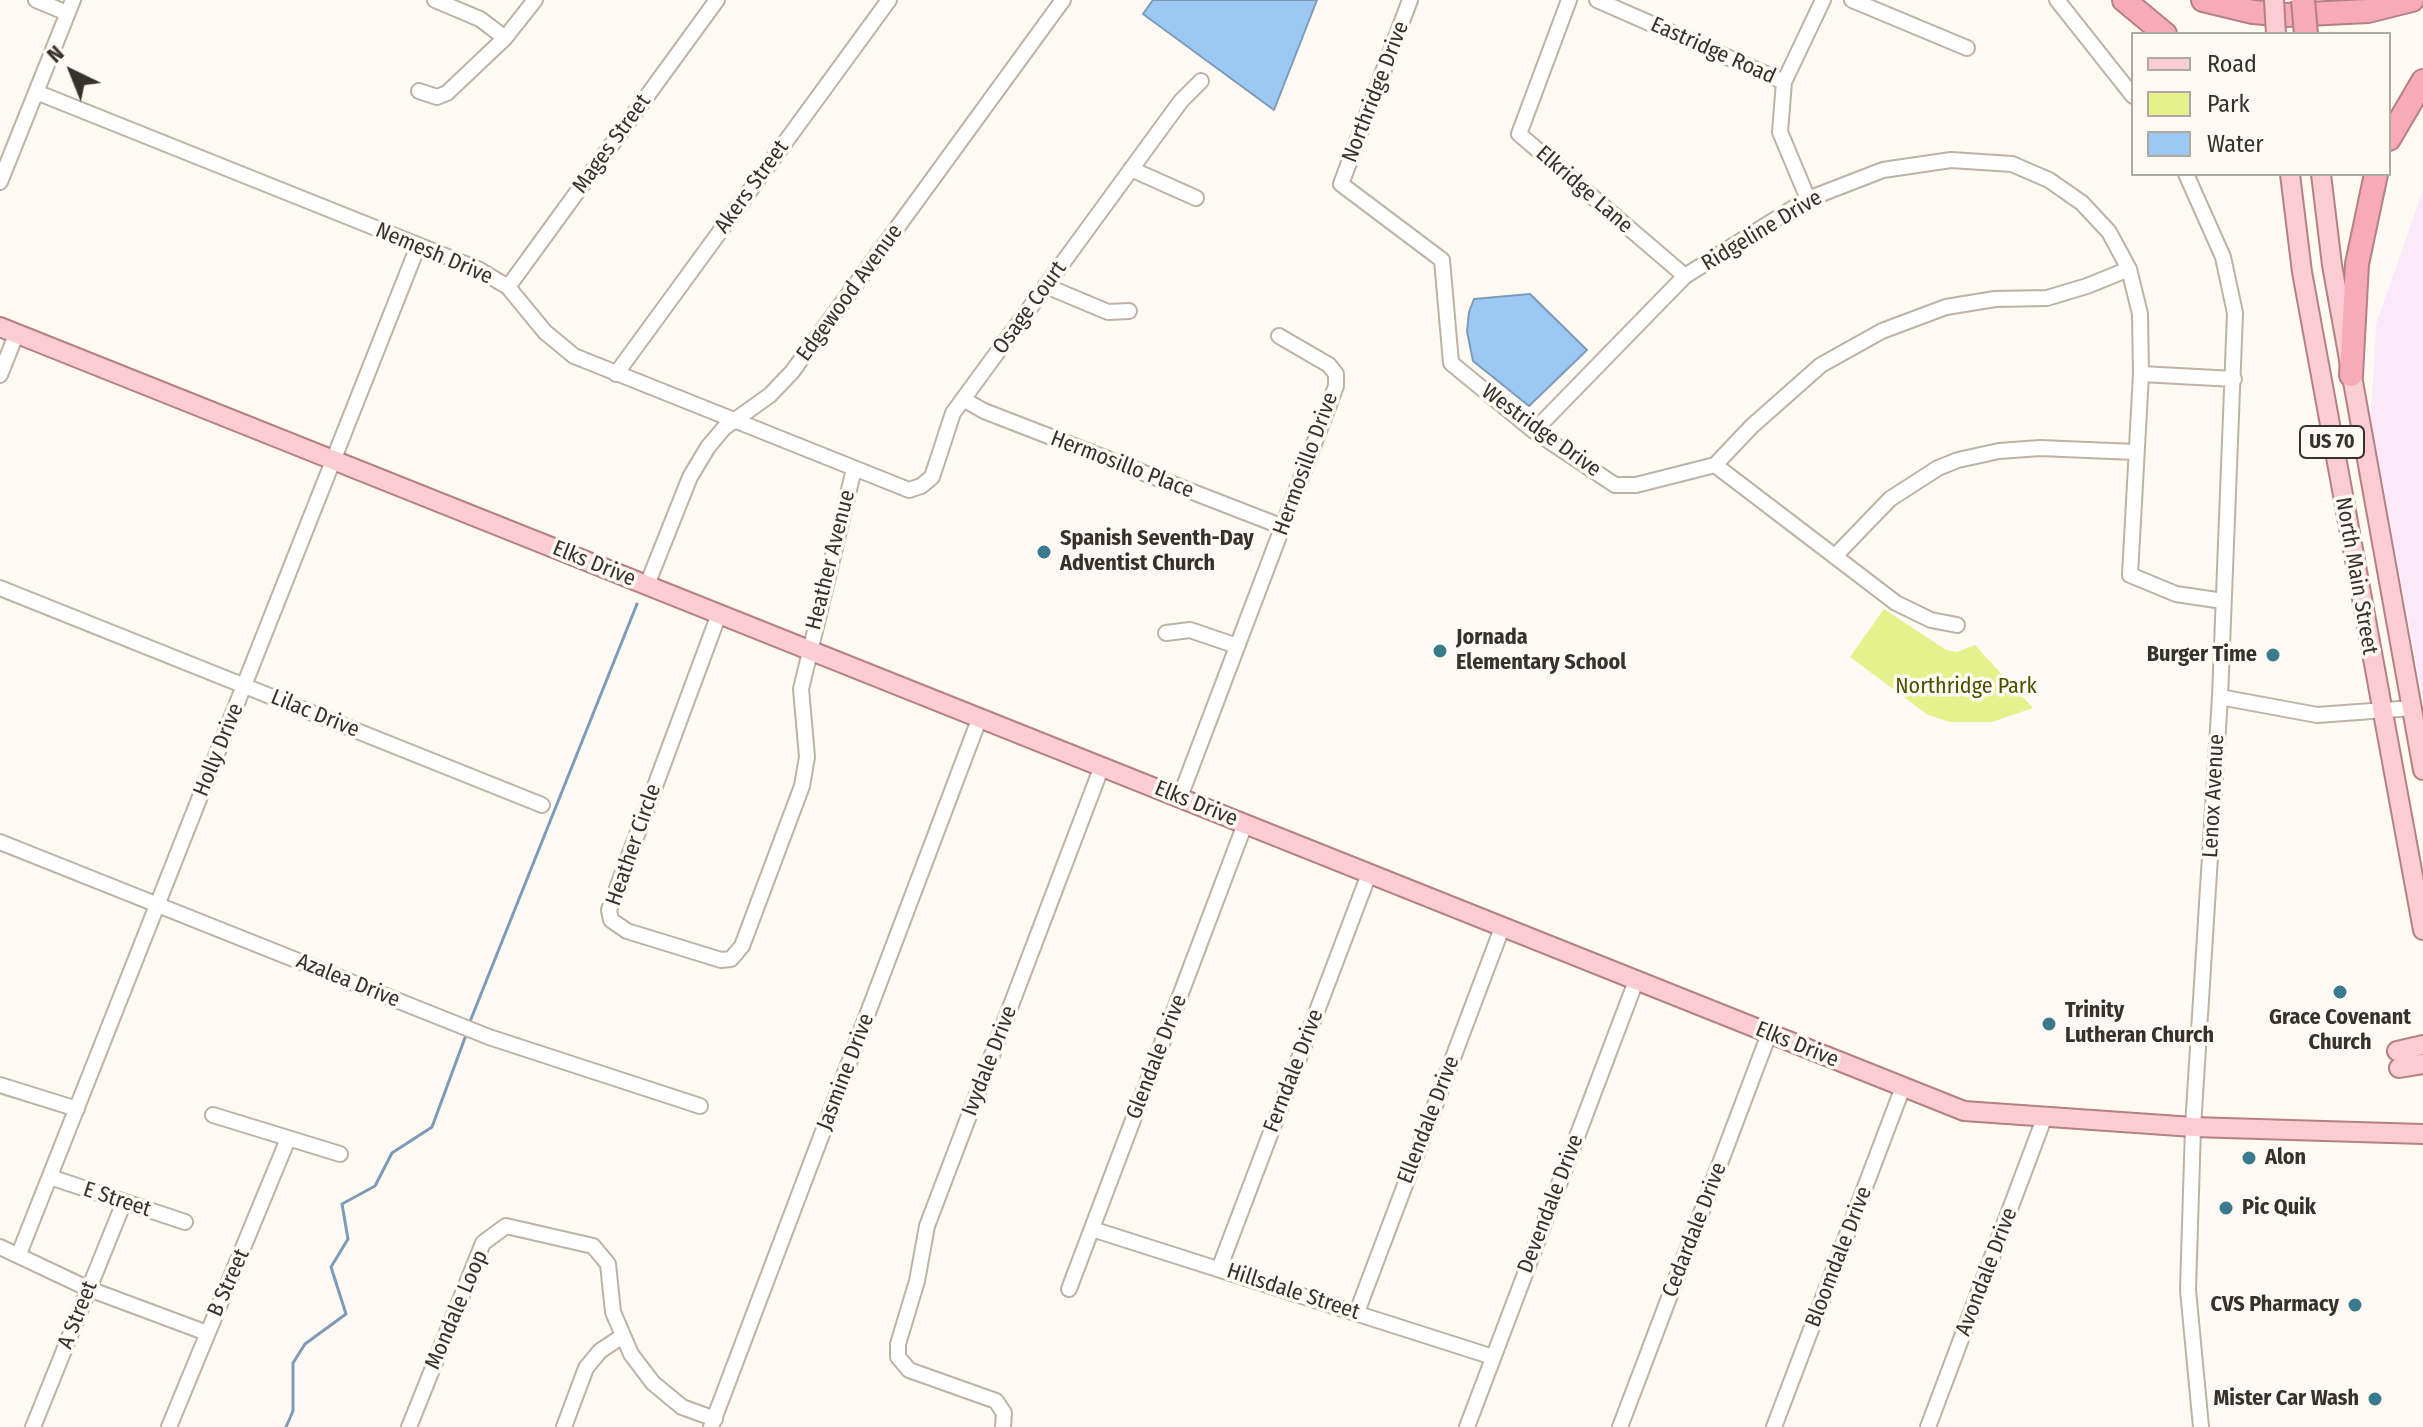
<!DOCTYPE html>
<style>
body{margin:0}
#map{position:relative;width:2423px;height:1427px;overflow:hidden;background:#fef9f3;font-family:"Fira Sans Condensed",sans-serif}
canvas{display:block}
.legend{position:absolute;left:2131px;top:32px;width:260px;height:144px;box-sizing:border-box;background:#fef9f3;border:2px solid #aea9a3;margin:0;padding:10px 14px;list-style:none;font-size:24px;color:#36312c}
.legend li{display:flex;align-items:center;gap:16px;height:40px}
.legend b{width:40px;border:2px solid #aea9a3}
.north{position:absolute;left:32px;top:32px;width:80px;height:80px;-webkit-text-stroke:6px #fef9f3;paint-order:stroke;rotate:317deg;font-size:22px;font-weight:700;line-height:32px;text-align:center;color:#36312c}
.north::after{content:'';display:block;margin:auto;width:28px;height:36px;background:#36312c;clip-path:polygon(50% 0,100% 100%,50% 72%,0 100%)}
</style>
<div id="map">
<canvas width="2423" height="1427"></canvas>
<ul class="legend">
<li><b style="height:10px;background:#facdd4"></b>Road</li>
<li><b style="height:22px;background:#e5f18d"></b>Park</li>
<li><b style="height:22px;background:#9cc9f3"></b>Water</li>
</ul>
<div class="north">N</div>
</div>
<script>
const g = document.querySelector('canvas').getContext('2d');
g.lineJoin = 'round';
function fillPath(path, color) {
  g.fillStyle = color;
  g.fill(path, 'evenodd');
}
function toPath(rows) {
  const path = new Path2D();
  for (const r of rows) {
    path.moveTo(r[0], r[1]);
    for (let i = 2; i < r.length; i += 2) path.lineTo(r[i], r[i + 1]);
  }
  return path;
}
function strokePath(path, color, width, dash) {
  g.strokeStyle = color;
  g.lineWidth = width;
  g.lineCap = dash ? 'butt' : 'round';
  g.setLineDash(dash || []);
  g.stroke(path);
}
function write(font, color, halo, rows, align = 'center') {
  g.font = font + ' "Fira Sans Condensed",sans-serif';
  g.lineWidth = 7;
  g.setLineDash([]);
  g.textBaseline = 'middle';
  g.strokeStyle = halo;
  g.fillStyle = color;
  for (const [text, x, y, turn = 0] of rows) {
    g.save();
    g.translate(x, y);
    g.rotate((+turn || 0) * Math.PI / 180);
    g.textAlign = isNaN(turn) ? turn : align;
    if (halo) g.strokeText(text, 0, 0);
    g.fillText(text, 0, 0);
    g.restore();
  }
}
fillPath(toPath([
 [2423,190,2423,699,2371,419,2376,324]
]), '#fbe9fa');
fillPath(toPath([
 [1884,609,1946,650,1957,652,1975,645,2033,708,1992,722,1950,722,1928,715,1850,657]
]), '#e5f18d');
const water = toPath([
 [1153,0,1317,0,1274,110,1143,14,1153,0],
 [1530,294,1587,350,1529,406,1473,361,1467,331,1469,312,1474,299,1530,294]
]);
fillPath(water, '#9cc9f3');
strokePath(water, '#7d9bb7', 2);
strokePath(toPath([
 [469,1024,637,604],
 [286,1427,293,1411,293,1363,305,1344,346,1314,331,1267,348,1239,342,1204,375,1186,392,1153,432,1127,466,1035]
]), '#7d9bb7', 3);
const minor = toPath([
 [36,0,67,13],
 [435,0,480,19,505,38],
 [1410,0,1341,184,1442,260,1451,363,1534,431,1615,485,1636,485,1715,465,1896,603,1931,620,1957,625],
 [1569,0,1519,134,1685,276],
 [1597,0,1784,82],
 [1852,0,1967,48],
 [2057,0,2133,96],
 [419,91,437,97,447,93,505,38,535,0],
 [36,92,478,269,508,287,545,332,574,356,909,490,921,486,932,477,953,413,1181,101,1201,81],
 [1131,169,1196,198],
 [2186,174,2223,257,2235,313,2220,697,2193,1127,2188,1290,2201,1427],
 [0,182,73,0],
 [1808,199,1780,132,1784,82,1823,0],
 [1046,286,1108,312,1129,311],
 [508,287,717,0],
 [616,374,889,0],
 [2141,374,2234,379],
 [0,375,16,335],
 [963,399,984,411,1283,527],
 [1534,431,1685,276,1808,199,1883,170,1951,160,2012,164,2049,180,2082,203,2109,232,2129,269,2140,314,2141,374,2130,575,2176,594,2223,601],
 [1715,465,1752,426,1821,365,1882,331,1946,307,1995,299,2047,298,2087,286,2129,269],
 [1835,556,1890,499,1938,468,1958,460,1999,451,2040,448,2135,452],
 [647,585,690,477,708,447,724,428,770,395,792,372,1063,0],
 [0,588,542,805],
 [719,614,609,910,611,920,627,931,721,960,731,959,742,946,802,786,807,757,801,689,854,469],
 [1166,633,1190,630,1237,646],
 [2220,697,2317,715,2413,708],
 [1180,797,1336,386,1336,374,1329,365,1279,336],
 [0,842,489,1037,700,1106],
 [0,1085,77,1109],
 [213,1115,340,1154],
 [50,1177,185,1222],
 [1092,1229,1493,1357],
 [0,1247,89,1289,207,1333],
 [19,1254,418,246],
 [1219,1269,1369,874],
 [1069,1289,1245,824],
 [1357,1312,1502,928],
 [33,1427,124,1202],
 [169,1427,288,1139],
 [409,1427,483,1243,506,1226,593,1246,608,1264,613,1312,631,1354,653,1383,682,1407,715,1419],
 [564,1427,586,1368,600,1351,621,1337],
 [711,1427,980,717],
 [1003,1427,1004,1413,996,1401,909,1370,898,1357,898,1344,917,1281,927,1226,1102,766],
 [1467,1427,1636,981],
 [1620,1427,1769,1034],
 [1774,1427,1903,1087],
 [1928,1427,2045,1116]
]);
const major = toPath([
 [2290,174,2302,272,2423,930],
 [2321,174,2332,265,2423,770],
 [0,327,1964,1111,2193,1127,2423,1134],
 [2397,1051,2423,1045],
 [2399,1068,2423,1064]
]);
const highway = toPath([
 [2124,0,2165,34],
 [2203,0,2253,12,2286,15,2368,11,2412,0],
 [2389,139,2423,81],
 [2351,375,2357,264,2376,174]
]);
strokePath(minor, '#bfb2a5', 18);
strokePath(major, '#b38086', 22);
strokePath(highway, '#b38086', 26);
strokePath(minor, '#fff', 14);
strokePath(major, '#facdd4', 18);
strokePath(highway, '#f7abb7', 22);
const majorBridge = toPath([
 [2274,0,2276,34]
]);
const highwayBridge = toPath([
 [2303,0,2306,34]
]);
strokePath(majorBridge, '#b38086', 22, []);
strokePath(highwayBridge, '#b38086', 26, []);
strokePath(majorBridge, '#facdd4', 18);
strokePath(highwayBridge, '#f7abb7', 22);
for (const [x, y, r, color] of [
 [1044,552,8,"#397a8d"],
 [1440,651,8,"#397a8d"],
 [2273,655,8,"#397a8d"],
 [2340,992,8,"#397a8d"],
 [2049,1024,8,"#397a8d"],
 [2249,1158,8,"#397a8d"],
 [2226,1208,8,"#397a8d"],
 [2355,1305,8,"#397a8d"],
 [2375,1399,8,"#397a8d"]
]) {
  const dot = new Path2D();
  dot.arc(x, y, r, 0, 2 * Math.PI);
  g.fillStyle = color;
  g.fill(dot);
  strokePath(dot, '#fef9f3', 3);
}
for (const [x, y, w] of [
 [2332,442,64]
]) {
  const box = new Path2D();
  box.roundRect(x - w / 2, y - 16, w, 32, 6);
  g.fillStyle = '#fef9f3';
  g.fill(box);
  strokePath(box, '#36312c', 2);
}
write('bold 20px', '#36312c', null, [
 ["US 70",2332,442]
]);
write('22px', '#36312c', '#fef9f3', [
 ["Eastridge Road",1713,51,24],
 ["Northridge Drive",1376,92,-69],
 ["Mages Street",612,144,-54],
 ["Akers Street",752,187,-54],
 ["Elkridge Lane",1584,190,41],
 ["Ridgeline Drive",1762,231,-31],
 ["Nemesh Drive",434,254,23],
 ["Edgewood Avenue",850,293,-54],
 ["Osage Court",1030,308,-54],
 ["Westridge Drive",1541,431,36],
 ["Hermosillo Drive",1306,464,-70],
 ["Hermosillo Place",1122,465,21],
 ["Heather Avenue",831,560,-76],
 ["Elks Drive",594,564,22],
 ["North Main Street",2356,576,80],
 ["Lilac Drive",315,714,22],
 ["Holly Drive",219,750,-68],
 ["Lenox Avenue",2214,796,-87],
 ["Elks Drive",1196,804,22],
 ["Heather Circle",634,845,-71],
 ["Azalea Drive",348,981,22],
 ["Elks Drive",1797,1045,22],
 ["Glendale Drive",1157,1057,-69],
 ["Ivydale Drive",990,1061,-69],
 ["Ferndale Drive",1294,1071,-69],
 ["Jasmine Drive",846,1072,-69],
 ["Ellendale Drive",1429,1120,-69],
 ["E Street",117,1200,18],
 ["Devendale Drive",1551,1204,-69],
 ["Cedardale Drive",1695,1230,-69],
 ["Bloomdale Drive",1839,1257,-69],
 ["Avondale Drive",1987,1272,-69],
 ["B Street",229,1283,-66],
 ["Hillsdale Street",1293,1292,18],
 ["Mondale Loop",457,1310,-67],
 ["A Street",78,1315,-68]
]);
write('bold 22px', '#36312c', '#fef9f3', [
 ["Spanish Seventh-Day",1060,539],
 ["Adventist Church",1060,564],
 ["Jornada",1456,638],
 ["Elementary School",1456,663],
 ["Burger Time",2257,655,"right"],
 ["Trinity",2065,1011],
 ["Lutheran Church",2065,1036],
 ["Grace Covenant",2340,1018,"center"],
 ["Church",2340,1043,"center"],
 ["Alon",2265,1158],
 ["Pic Quik",2242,1208],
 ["CVS Pharmacy",2339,1305,"right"],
 ["Mister Car Wash",2359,1399,"right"]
], 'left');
write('22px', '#4c5100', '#fef9f3', [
 ["Northridge Park",1966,687]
]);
</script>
